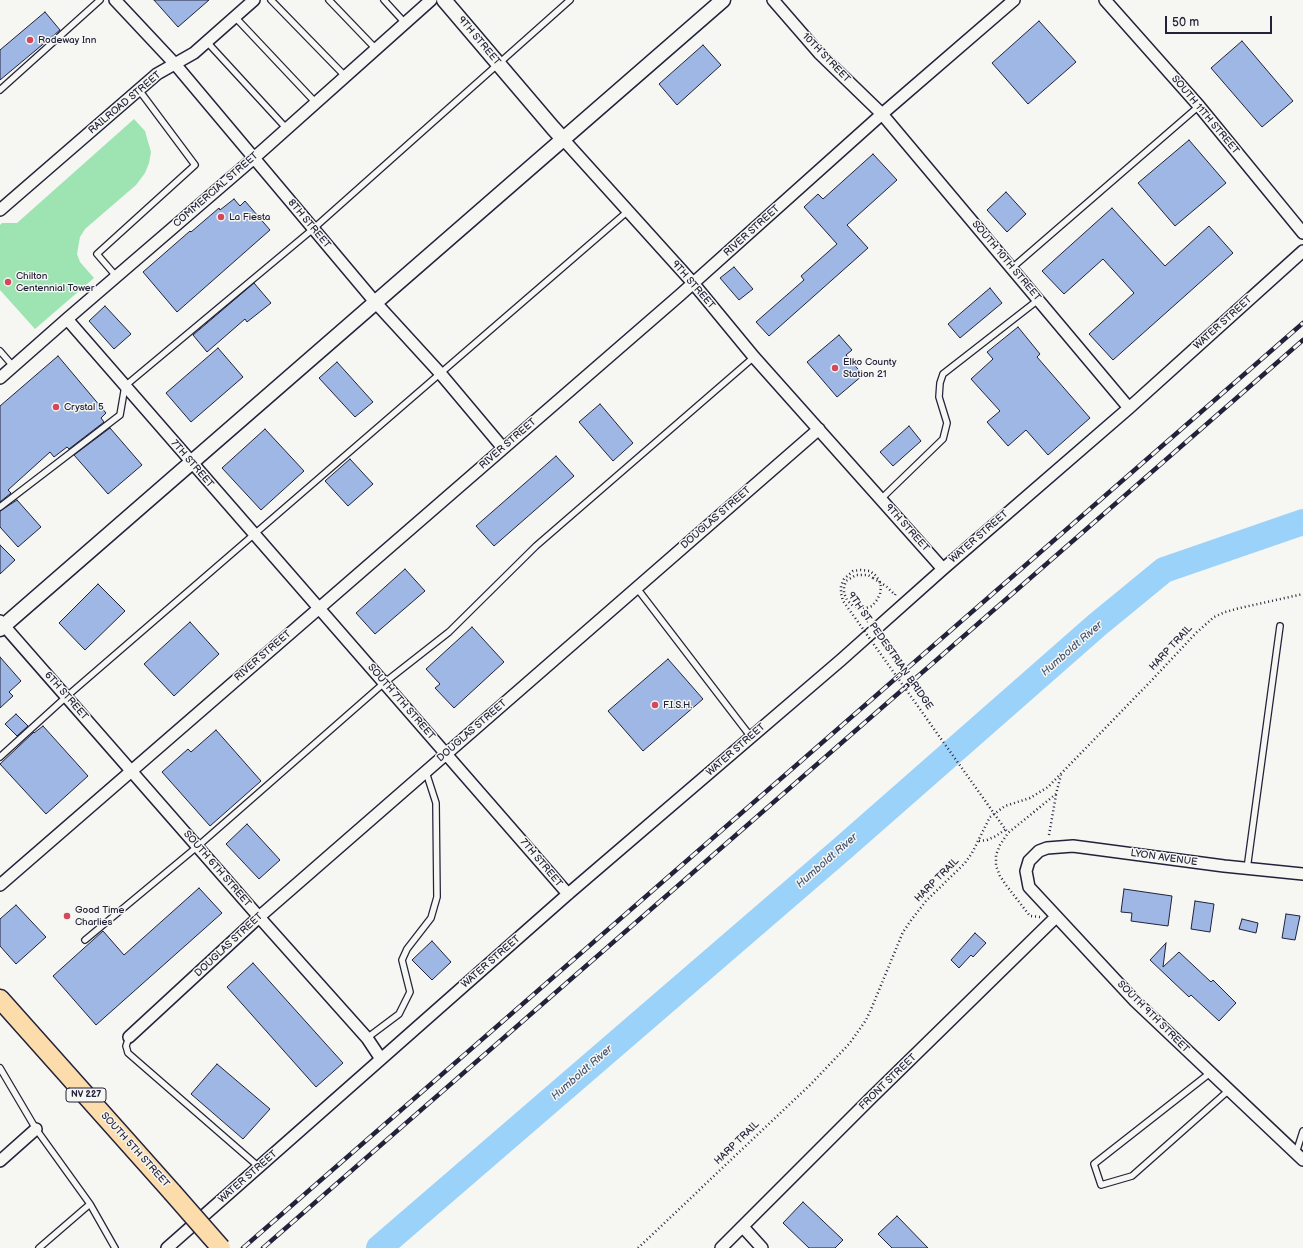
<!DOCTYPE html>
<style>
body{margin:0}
#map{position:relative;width:1303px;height:1248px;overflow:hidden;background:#f6f6f2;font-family:"Balsamiq Sans",sans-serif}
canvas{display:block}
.scale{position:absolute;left:1165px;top:16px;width:107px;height:18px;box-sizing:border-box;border:2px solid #22223b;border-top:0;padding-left:5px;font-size:12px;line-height:14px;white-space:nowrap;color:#22223b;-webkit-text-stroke:3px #f6f6f2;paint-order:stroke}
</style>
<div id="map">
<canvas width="1303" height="1248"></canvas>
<div class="scale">50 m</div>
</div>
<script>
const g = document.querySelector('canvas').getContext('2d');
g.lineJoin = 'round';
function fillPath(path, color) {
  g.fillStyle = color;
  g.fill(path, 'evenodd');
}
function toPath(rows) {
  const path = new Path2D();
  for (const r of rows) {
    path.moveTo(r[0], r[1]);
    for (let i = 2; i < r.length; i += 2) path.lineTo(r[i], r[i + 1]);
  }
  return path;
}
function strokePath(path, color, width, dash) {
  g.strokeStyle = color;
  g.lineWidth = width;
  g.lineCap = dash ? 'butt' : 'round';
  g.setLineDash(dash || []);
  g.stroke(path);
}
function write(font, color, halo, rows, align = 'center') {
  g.font = font + ' "Balsamiq Sans",sans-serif';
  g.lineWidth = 3;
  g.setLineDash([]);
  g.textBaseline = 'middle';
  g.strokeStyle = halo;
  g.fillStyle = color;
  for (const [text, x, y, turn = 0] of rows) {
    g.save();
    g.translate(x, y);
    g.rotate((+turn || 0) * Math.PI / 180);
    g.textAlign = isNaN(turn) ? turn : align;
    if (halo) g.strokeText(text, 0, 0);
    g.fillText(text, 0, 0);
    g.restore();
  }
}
fillPath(toPath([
 [134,119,145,131,151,152,149,163,145,173,136,185,85,229,80,237,77,254,80,262,94,278,35,329,0,290,0,225,2,223,17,223]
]), '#9de4b2');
strokePath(toPath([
 [379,1248,843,848,1097,625,1164,570,1303,522]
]), '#9bd2fa', 26);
const building = toPath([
 [154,0,209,0,178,27,154,0],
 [45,12,60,30,0,80,0,50,45,12],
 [1039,21,1076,62,1028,104,992,63,1039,21],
 [1242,41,1293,101,1262,127,1211,68,1242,41],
 [703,45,721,65,677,105,659,84,703,45],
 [1189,140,1226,183,1175,226,1138,183,1189,140],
 [873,154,897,180,847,225,868,248,769,336,756,322,804,280,801,276,837,244,804,207,818,194,823,199,873,154],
 [1006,192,1026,214,1007,232,987,210,1006,192],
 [234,199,240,206,245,201,270,230,177,312,143,272,190,231,191,232,219,208,220,210,234,199],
 [1112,208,1165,266,1209,226,1233,253,1113,360,1089,334,1134,293,1103,259,1064,294,1042,271,1112,208],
 [734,267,753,289,739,300,720,278,734,267],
 [254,283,271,303,247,322,245,319,207,352,193,335,254,283],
 [990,288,1002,303,960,338,948,324,990,288],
 [105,306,131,334,114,349,89,321,105,306],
 [1018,327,1040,354,1037,357,1090,418,1048,455,1026,430,1008,446,987,422,1000,411,971,379,993,359,987,352,1018,327],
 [839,335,852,350,846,355,863,375,837,397,807,362,839,335],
 [218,348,243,377,191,422,166,393,218,348],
 [58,356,106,413,101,418,104,422,69,449,67,447,54,457,50,452,8,490,11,493,0,502,0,406,58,356],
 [337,362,373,402,355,417,319,378,337,362],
 [600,404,633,443,613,461,579,422,600,404],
 [909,426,921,441,893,466,880,452,909,426],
 [110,428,142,465,108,494,74,455,110,428],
 [265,429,304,471,261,510,222,468,265,429],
 [556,456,574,476,494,546,476,526,556,456],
 [350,459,373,484,348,506,325,481,350,459],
 [17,500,41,527,18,547,0,527,0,511,17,500],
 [0,545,15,560,0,574,0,545],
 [405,569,425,591,375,634,356,613,405,569],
 [98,584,125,611,85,650,59,623,98,584],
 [190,622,219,654,174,696,144,664,190,622],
 [472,627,504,662,454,708,435,688,440,684,426,669,472,627],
 [0,657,21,681,9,692,13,696,0,708,0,657],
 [668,659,703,699,643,751,608,711,668,659],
 [16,714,28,726,17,736,5,724,16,714],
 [43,726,88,776,46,814,0,764,34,732,34,733,43,726],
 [216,730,261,781,210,826,162,772,188,749,191,752,216,730],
 [247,824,280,860,259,879,226,844,247,824],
 [199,888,222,913,96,1025,53,976,103,931,124,955,199,888],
 [1124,889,1172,896,1168,926,1131,921,1132,913,1121,912,1124,889],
 [1195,901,1214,904,1210,932,1191,929,1195,901],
 [16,905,46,937,16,964,0,946,0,919,16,905],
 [1286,914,1300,916,1295,940,1282,938,1286,914],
 [1242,919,1258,923,1256,933,1239,929,1242,919],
 [975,933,986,943,973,957,971,955,959,968,951,960,975,933],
 [432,941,451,962,432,980,412,960,432,941],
 [1166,943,1163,967,1179,952,1211,982,1213,980,1236,1003,1219,1021,1191,995,1189,997,1150,960,1166,943],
 [253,963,343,1063,316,1087,227,987,253,963],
 [217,1064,270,1109,243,1139,191,1094,217,1064],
 [803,1202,843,1240,835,1248,809,1248,783,1223,803,1202],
 [897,1216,928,1248,892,1248,878,1234,897,1216]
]);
fillPath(building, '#9eb7e4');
strokePath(building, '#22223b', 1);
const service = toPath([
 [271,0,345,76],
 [329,0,376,49],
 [384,0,405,23],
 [235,17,316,103],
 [207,42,287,129],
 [0,90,100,0],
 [1012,268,1199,106],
 [116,276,97,254,195,165,139,90],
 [0,351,13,366],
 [881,499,943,439,947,423,939,397,940,383,943,374,1038,300],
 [0,507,120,415,125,386,313,229,570,0],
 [636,587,751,737],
 [0,757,66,697,628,211],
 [1247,869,1280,626],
 [85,940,198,846,384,683,449,632,536,546,754,357],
 [129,1037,126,1046,128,1053,259,1167],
 [367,1038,399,1014,410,992,402,960,407,949,431,918,437,897,436,803,426,772],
 [0,1068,36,1129,90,1204,115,1248],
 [1210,1073,1094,1164,1101,1185,1132,1176,1229,1090],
 [1296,1153,1303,1131],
 [39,1248,90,1204]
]);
const minor = toPath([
 [115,0,175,64,375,302,440,373,503,448],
 [773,0,819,53,882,114,1129,408],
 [1105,0,1199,106,1303,233],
 [563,139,693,283,754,357,943,569],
 [0,210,157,74,194,53,254,0],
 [67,319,568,894],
 [0,378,67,319,254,158,431,0],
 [0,621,259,917,367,1038,381,1059],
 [1303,874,1224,866,1073,846,1047,848,1039,851,1029,861,1026,871,1029,887,1135,1001,1303,1160],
 [0,885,680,295,882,114,1014,0],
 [129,1037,259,917,819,429],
 [0,1161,36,1129],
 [743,1227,762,1248],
 [167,1248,568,894,841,660,943,569,1129,408,1303,251],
 [721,1248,872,1097,1056,917]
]);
const tertiary = toPath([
 [444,0,553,128,563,139],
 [0,629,723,0]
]);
const primary = toPath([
 [0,999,172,1192]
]);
strokePath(service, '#22223b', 8);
strokePath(minor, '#22223b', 14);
strokePath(tertiary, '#22223b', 17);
strokePath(primary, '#22223b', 21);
strokePath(toPath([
 [873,578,886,586,895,595,896,593],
 [1049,835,1056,795],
 [979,841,987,840,996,836,1006,829],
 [1040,917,1030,916,1006,885,1000,876,996,866,996,855,1000,845,1008,833,1056,794,1061,775],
 [638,1248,810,1085,850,1043,866,1020,872,1007,903,932,912,919,926,901,965,863,972,853,990,817,1005,806,1030,798,1048,787,1151,681,1196,633,1214,617,1225,612,1240,608,1303,594]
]), '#22223b', 2.5, [1, 3]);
strokePath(service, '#f6f6f2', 5.5);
strokePath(minor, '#f6f6f2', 11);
strokePath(tertiary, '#f6f6f2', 14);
strokePath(primary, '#fddcac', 18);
const rail = toPath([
 [243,1248,1303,323],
 [263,1248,1303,340]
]);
strokePath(rail, '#22223b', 4.5);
strokePath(rail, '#f6f6f2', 3, [9]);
const primaryBridge = toPath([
 [172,1192,221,1248]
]);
strokePath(primaryBridge, '#22223b', 21, []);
strokePath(toPath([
 [873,578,868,575,856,575,846,581,844,587,844,593,847,600,853,606,866,608,872,606,877,600,880,594,881,587,879,580,875,575,870,571,861,570,853,571,844,579,841,586,841,593,843,601,1008,833]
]), '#22223b', 2.5, [1, 3]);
strokePath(primaryBridge, '#fddcac', 18);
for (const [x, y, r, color] of [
 [30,40,4,"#d1495b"],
 [221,217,4,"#d1495b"],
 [8,282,4,"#d1495b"],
 [835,368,4,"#d1495b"],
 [56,407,4,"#d1495b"],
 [655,705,4,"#d1495b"],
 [67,916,4,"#d1495b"]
]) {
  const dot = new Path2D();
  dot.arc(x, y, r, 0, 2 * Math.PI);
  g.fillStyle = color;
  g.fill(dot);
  strokePath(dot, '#f6f6f2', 1.5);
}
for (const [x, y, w] of [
 [86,1095,40]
]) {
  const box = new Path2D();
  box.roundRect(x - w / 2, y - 7, w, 14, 3);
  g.fillStyle = '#f6f6f2';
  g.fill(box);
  strokePath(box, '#22223b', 1);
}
write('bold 9px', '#22223b', null, [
 ["NV 227",86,1095]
]);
write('10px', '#22223b', '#f6f6f2', [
 ["Rodeway Inn",38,40],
 ["La Fiesta",229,217],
 ["Chilton",16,276],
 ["Centennial Tower",16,288],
 ["Elko County",843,362],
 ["Station 21",843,374],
 ["Crystal 5",64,407],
 ["F.I.S.H.",663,705],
 ["Good Time",75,910],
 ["Charlies",75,922]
], 'left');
write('10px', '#22223b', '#f6f6f2', [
 ["9TH STREET",479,41,50],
 ["10TH STREET",826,58,46],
 ["RAILROAD STREET",125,103,-40],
 ["SOUTH 11TH STREET",1205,115,50],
 ["COMMERCIAL STREET",216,190,-41],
 ["8TH STREET",309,224,50],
 ["RIVER STREET",752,231,-42],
 ["SOUTH 10TH STREET",1006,261,50],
 ["9TH STREET",693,285,49],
 ["WATER STREET",1223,323,-42],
 ["RIVER STREET",508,444,-41],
 ["7TH STREET",192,464,49],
 ["DOUGLAS STREET",716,518,-41],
 ["9TH STREET",907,528,48],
 ["WATER STREET",979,537,-41],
 ["HARP TRAIL",1171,648,-47],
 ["9TH ST. PEDESTRIAN BRIDGE",890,651,55],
 ["RIVER STREET",263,656,-41],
 ["6TH STREET",66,696,49],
 ["SOUTH 7TH STREET",401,702,49],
 ["DOUGLAS STREET",472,731,-41],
 ["WATER STREET",736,750,-41],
 ["LYON AVENUE",1164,858,8],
 ["7TH STREET",541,863,50],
 ["SOUTH 6TH STREET",217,869,49],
 ["HARP TRAIL",937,880,-45],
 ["DOUGLAS STREET",229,945,-43],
 ["WATER STREET",491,962,-41],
 ["SOUTH 9TH STREET",1153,1017,45],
 ["FRONT STREET",888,1082,-44],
 ["HARP TRAIL",737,1143,-44],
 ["SOUTH 5TH STREET",135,1150,48],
 ["WATER STREET",248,1177,-41]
]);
write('italic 11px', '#465774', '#f6f6f2', [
 ["Humboldt River",1072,649,-41],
 ["Humboldt River",827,861,-41],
 ["Humboldt River",582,1073,-41]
]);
</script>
